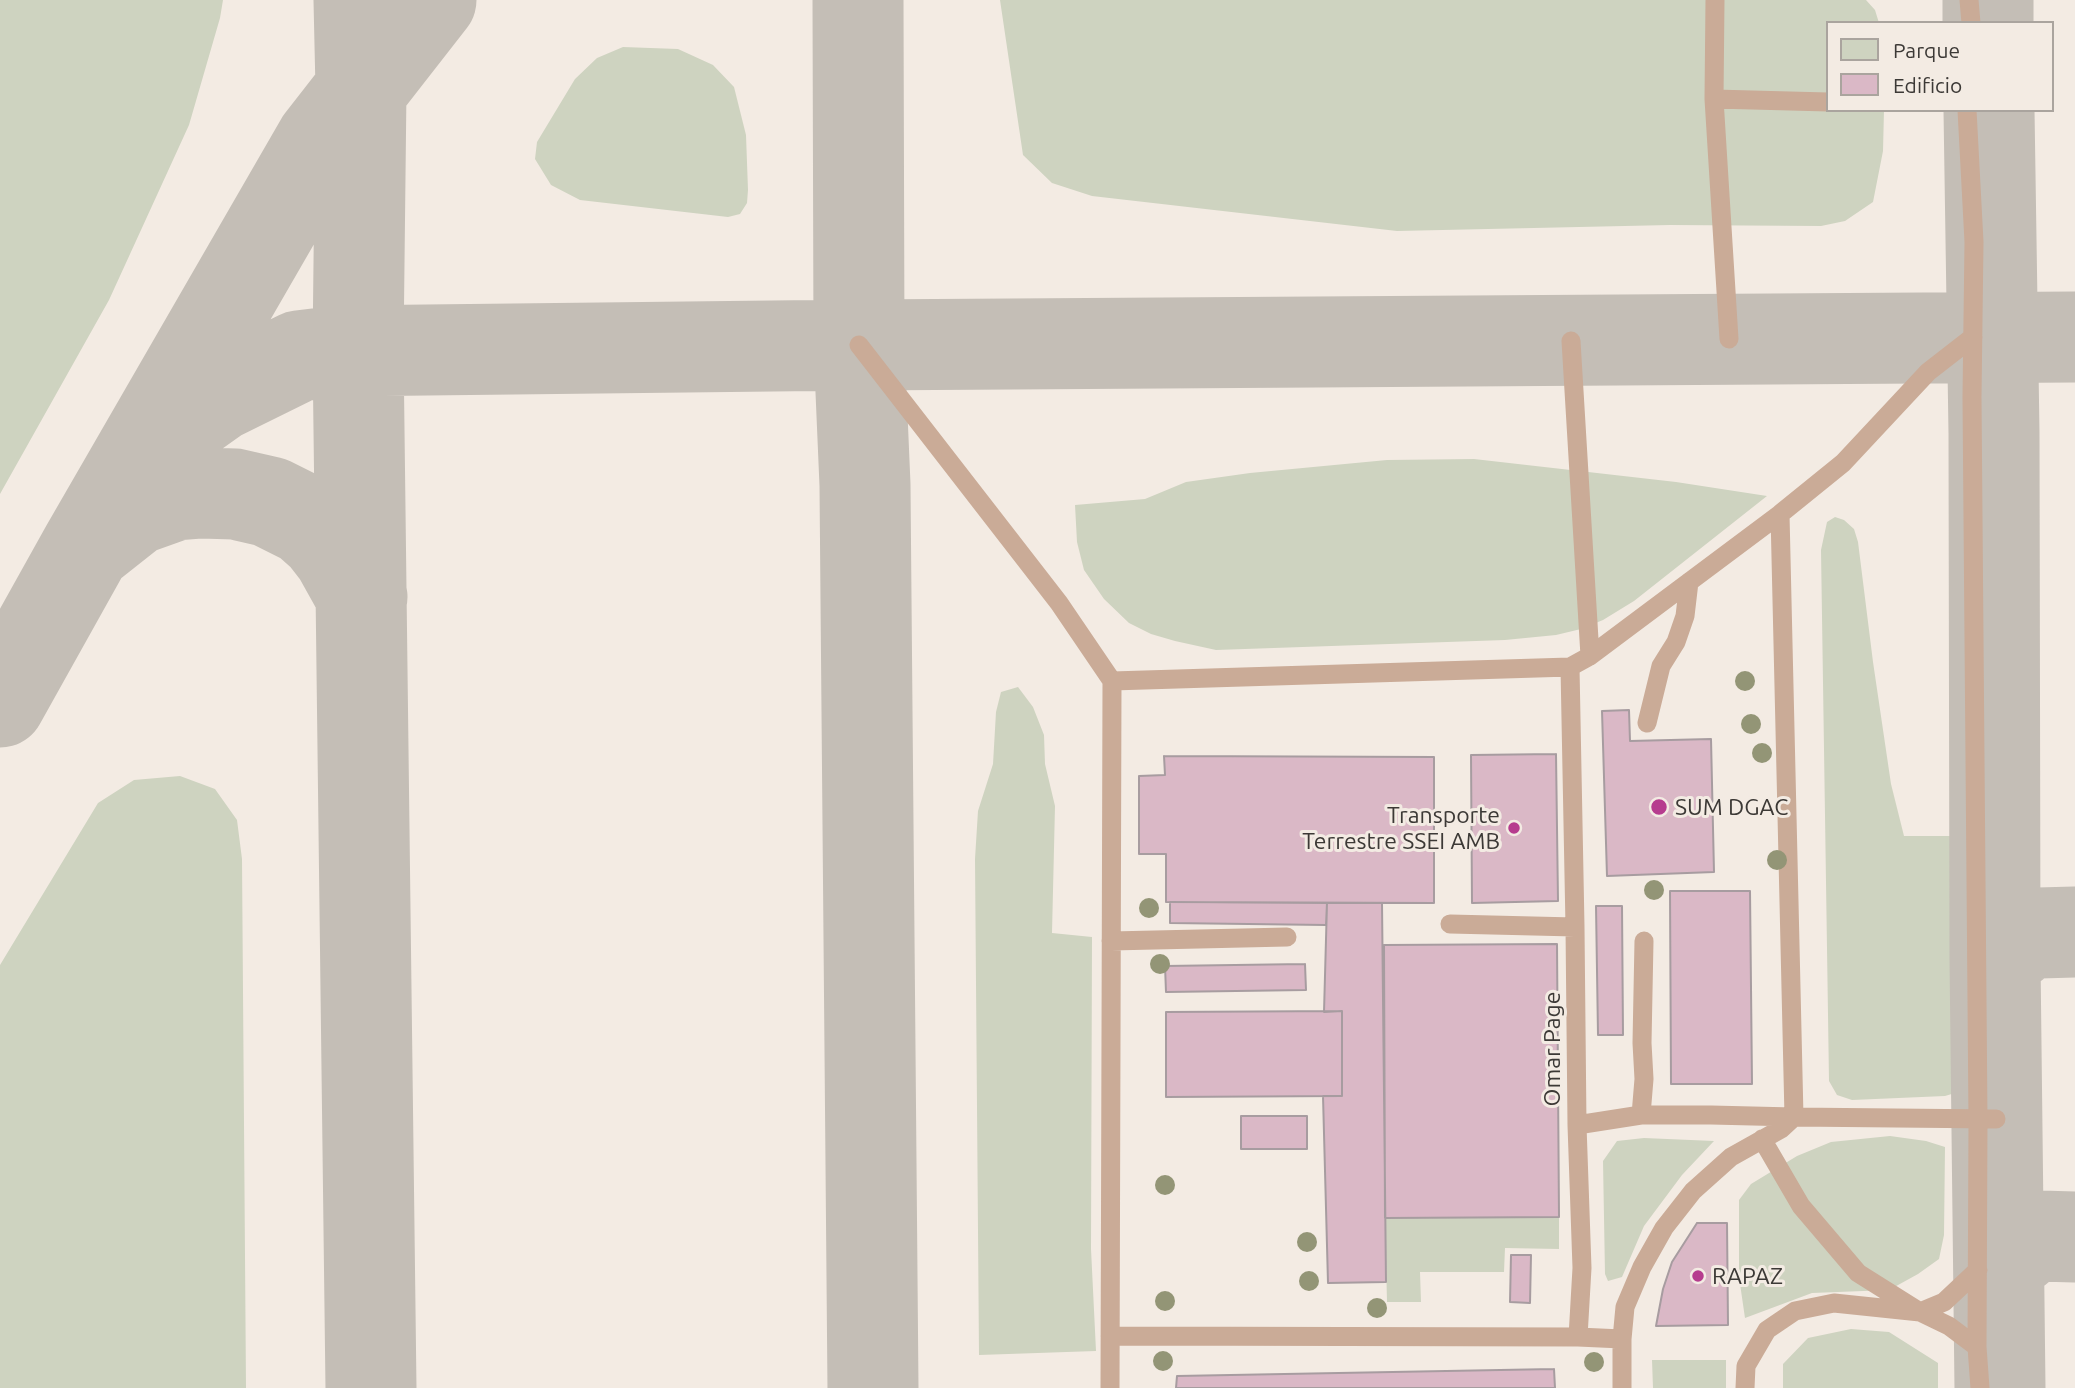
<!DOCTYPE html>
<style>
body{margin:0}
#map{position:relative;width:2075px;height:1388px;overflow:hidden;background:#f3ebe3;font-family:Ubuntu,sans-serif}
canvas{display:block}
.legend{position:absolute;left:1826px;top:21px;width:228px;height:91px;box-sizing:border-box;background:#f3ebe3;border:2px solid #aaa49e;margin:0;padding:9px 12px;list-style:none;font-size:21px;color:#3c3936}
.legend li{display:flex;align-items:center;gap:14px;height:35px}
.legend b{width:35px;border:2px solid #aaa49e}
</style>
<div id="map">
<canvas width="2075" height="1388"></canvas>
<ul class="legend">
<li><b style="height:19px;background:#ced3c0"></b>Parque</li>
<li><b style="height:19px;background:#dab8c6"></b>Edificio</li>
</ul>
</div>
<script>
const g = document.querySelector('canvas').getContext('2d');
g.lineJoin = 'round';
function fillPath(path, color) {
  g.fillStyle = color;
  g.fill(path, 'evenodd');
}
function toPath(rows) {
  const path = new Path2D();
  for (const r of rows) {
    path.moveTo(r[0], r[1]);
    for (let i = 2; i < r.length; i += 2) path.lineTo(r[i], r[i + 1]);
  }
  return path;
}
function strokePath(path, color, width, dash) {
  g.strokeStyle = color;
  g.lineWidth = width;
  g.lineCap = dash ? 'butt' : 'round';
  g.setLineDash(dash || []);
  g.stroke(path);
}
function write(font, color, halo, rows, align = 'center') {
  g.font = font + ' Ubuntu,sans-serif';
  g.lineWidth = 6;
  g.setLineDash([]);
  g.textBaseline = 'middle';
  g.strokeStyle = halo;
  g.fillStyle = color;
  for (const [text, x, y, turn = 0] of rows) {
    g.save();
    g.translate(x, y);
    g.rotate((+turn || 0) * Math.PI / 180);
    g.textAlign = isNaN(turn) ? turn : align;
    if (halo) g.strokeText(text, 0, 0);
    g.fillText(text, 0, 0);
    g.restore();
  }
}
fillPath(toPath([
 [0,0,223,0,220,18,189,125,109,300,0,494],
 [1000,0,1866,0,1875,10,1879,23,1828,23,1828,110,1884,110,1883,151,1873,202,1845,221,1821,226,1670,225,1397,231,1092,196,1052,183,1023,155],
 [623,47,678,49,713,65,734,87,746,135,748,190,747,203,740,214,728,217,580,200,551,185,535,159,537,142,575,79,597,58],
 [1474,459,1676,482,1767,496,1634,601,1603,620,1581,629,1556,635,1505,640,1216,650,1175,641,1151,634,1129,623,1104,599,1084,570,1077,542,1075,505,1145,499,1186,482,1250,473,1387,460],
 [1835,517,1844,520,1854,529,1858,542,1873,662,1891,784,1904,836,1958,836,1960,1080,1955,1093,1945,1096,1852,1100,1837,1095,1829,1081,1821,550,1827,522],
 [1018,687,1033,707,1044,735,1045,764,1055,806,1052,933,1092,937,1091,1249,1096,1351,979,1355,975,859,978,811,993,764,996,712,1001,692],
 [180,776,215,789,237,820,242,859,246,1388,0,1388,0,965,98,803,134,780],
 [1890,1136,1926,1141,1945,1147,1944,1235,1939,1259,1918,1274,1889,1290,1812,1293,1745,1318,1739,1277,1739,1200,1751,1184,1797,1156,1831,1142],
 [1644,1138,1714,1141,1682,1175,1644,1226,1622,1277,1608,1281,1605,1274,1603,1161,1617,1141],
 [1559,1217,1559,1249,1505,1248,1504,1272,1420,1272,1421,1302,1387,1302,1385,1218],
 [1851,1329,1889,1332,1938,1363,1938,1388,1783,1388,1783,1364,1808,1338],
 [1652,1360,1726,1360,1726,1388,1653,1388]
]), '#ced3c0');
strokePath(toPath([
 [359,0,361,89,358,350,371,1388],
 [858,0,859,345,865,485,873,1388],
 [1988,0,1988,23],
 [1989,110,1994,433,1995,959,2000,1388],
 [117,497,173,428,218,396,299,356,340,351,859,345,2075,337],
 [91,544,134,510,176,495,202,493,235,494,270,502,306,520,324,536,338,554,362,597],
 [0,702,86,548,321,141,431,0],
 [1995,959,2026,935,2039,933,2075,932],
 [1999,1264,2027,1241,2040,1236,2075,1237]
]), '#c4beb6', 91);
const building = toPath([
 [1629,710,1630,741,1711,739,1714,872,1607,876,1602,711,1629,710],
 [1556,754,1558,901,1472,903,1471,755,1556,754],
 [1164,756,1434,757,1434,903,1166,902,1166,854,1139,854,1139,776,1165,775,1164,756],
 [1670,891,1750,891,1752,1084,1671,1084,1670,891],
 [1170,902,1327,903,1326,925,1170,923,1170,902],
 [1327,903,1382,903,1386,1282,1328,1283,1323,1096,1342,1096,1342,1011,1324,1012,1327,903],
 [1596,906,1622,906,1623,1035,1598,1035,1596,906],
 [1557,944,1559,1217,1385,1218,1384,945,1557,944],
 [1305,964,1306,990,1166,992,1165,966,1305,964],
 [1342,1011,1342,1096,1166,1097,1166,1012,1342,1011],
 [1241,1116,1307,1116,1307,1149,1241,1149,1241,1116],
 [1697,1223,1727,1223,1728,1325,1656,1326,1663,1289,1672,1262,1697,1223],
 [1511,1255,1531,1255,1530,1303,1510,1302,1511,1255],
 [1554,1369,1555,1388,1176,1388,1177,1376,1554,1369]
]);
fillPath(building, '#dab8c6');
strokePath(building, '#a79ca0', 2);
strokePath(toPath([
 [1715,0,1714,99,1729,339],
 [1969,0,1971,23],
 [1714,99,1828,102],
 [1967,110,1974,242,1972,397,1978,1120,1977,1347,1980,1388],
 [1571,341,1590,656],
 [859,345,1059,603,1112,681],
 [1570,667,1575,927,1577,1125,1582,1268,1578,1337,1622,1339],
 [1647,723,1661,666,1676,642,1685,616,1689,582],
 [1450,924,1575,927],
 [1111,941,1287,937],
 [1641,1115,1644,1079,1642,1043,1644,941],
 [1577,1125,1641,1115,1711,1115,1794,1117,1780,514],
 [1762,1139,1801,1206,1858,1273,1920,1312,1949,1326,1977,1347],
 [1110,1336,1578,1337],
 [1110,1388,1112,681,1570,667,1590,656,1780,514,1843,463,1928,372,1973,337],
 [1622,1388,1622,1339,1625,1307,1642,1267,1664,1228,1693,1191,1731,1157,1781,1129,1794,1117,1996,1119],
 [1745,1388,1746,1366,1767,1330,1795,1311,1834,1303,1920,1312,1944,1302,1978,1270]
]), '#caab97', 19);
g.fillStyle = '#939576';
for (const [x, y] of [
 [1745,681],
 [1751,724],
 [1762,753],
 [1777,860],
 [1654,890],
 [1149,908],
 [1160,964],
 [1165,1185],
 [1307,1242],
 [1309,1281],
 [1165,1301],
 [1377,1308],
 [1163,1361],
 [1594,1362]
]) {
  g.beginPath();
  g.arc(x, y, 10, 0, 2 * Math.PI);
  g.fill();
}
for (const [x, y, r, color] of [
 [1659,807,9,"#b63c8e"],
 [1514,828,7,"#b63c8e"],
 [1698,1276,7,"#b63c8e"]
]) {
  const dot = new Path2D();
  dot.arc(x, y, r, 0, 2 * Math.PI);
  g.fillStyle = color;
  g.fill(dot);
  strokePath(dot, '#f3ebe3', 2.5);
}
write('23px', '#3c3936', '#f3ebe3', [
 ["SUM DGAC",1675,807],
 ["Transporte",1500,815,"right"],
 ["Terrestre SSEI AMB",1500,841,"right"],
 ["RAPAZ",1712,1276]
], 'left');
write('23px', '#3c3936', '#f3ebe3', [
 ["Omar Page",1552,1049,-90]
]);
</script>
